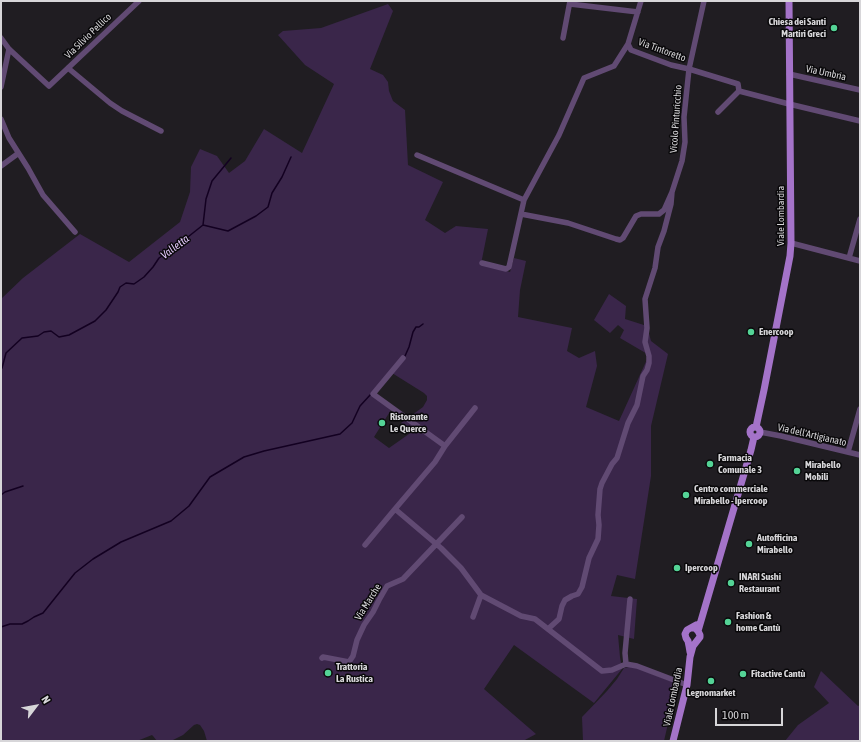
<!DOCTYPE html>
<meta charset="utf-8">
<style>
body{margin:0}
#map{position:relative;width:861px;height:742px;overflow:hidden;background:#201d22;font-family:"Asap Condensed",sans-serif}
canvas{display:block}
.frame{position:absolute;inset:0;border:2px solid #d7d6d9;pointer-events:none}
.north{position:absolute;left:16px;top:686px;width:40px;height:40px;-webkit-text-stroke:3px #09080a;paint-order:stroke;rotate:58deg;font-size:11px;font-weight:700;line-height:16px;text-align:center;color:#d7d6d9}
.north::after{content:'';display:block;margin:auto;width:14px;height:18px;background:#d7d6d9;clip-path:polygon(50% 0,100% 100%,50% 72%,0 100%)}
.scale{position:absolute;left:715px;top:708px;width:68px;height:18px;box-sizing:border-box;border:2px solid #d7d6d9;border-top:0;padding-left:5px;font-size:12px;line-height:14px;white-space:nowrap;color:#d7d6d9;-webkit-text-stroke:3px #09080a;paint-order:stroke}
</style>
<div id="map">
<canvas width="861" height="742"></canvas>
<div class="frame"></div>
<div class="north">N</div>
<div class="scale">100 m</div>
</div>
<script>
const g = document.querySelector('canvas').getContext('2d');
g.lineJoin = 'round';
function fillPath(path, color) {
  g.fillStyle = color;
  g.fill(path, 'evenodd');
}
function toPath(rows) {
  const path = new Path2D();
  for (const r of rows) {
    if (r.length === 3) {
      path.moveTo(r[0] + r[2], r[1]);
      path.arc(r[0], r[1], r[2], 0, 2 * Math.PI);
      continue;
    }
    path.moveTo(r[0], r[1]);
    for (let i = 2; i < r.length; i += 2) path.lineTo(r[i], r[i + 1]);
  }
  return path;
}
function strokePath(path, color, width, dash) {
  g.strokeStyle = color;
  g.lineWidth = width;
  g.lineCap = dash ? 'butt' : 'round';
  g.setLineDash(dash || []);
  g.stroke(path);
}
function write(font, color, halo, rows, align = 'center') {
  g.font = font + ' "Asap Condensed",sans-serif';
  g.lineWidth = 3;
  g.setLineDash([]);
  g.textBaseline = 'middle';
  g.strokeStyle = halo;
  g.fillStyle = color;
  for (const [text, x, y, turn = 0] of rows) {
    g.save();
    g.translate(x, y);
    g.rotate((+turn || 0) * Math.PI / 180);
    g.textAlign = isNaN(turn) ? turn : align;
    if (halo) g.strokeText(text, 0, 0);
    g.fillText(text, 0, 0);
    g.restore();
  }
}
fillPath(toPath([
 [388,4,393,11,370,69,383,75,388,82,389,91,393,101,405,110,408,165,443,182,425,220,445,233,456,226,488,229,481,264,510,272,514,258,526,261,520,290,518,317,572,328,567,351,579,358,595,351,597,366,586,407,619,421,649,355,620,338,624,330,618,325,610,333,594,320,609,294,626,306,625,319,647,326,651,341,668,354,651,426,651,476,635,579,617,575,611,596,637,599,634,639,618,635,620,657,622,669,594,703,514,645,484,689,536,734,523,741,207,741,204,731,200,725,197,724,194,725,183,735,171,741,157,741,153,736,152,735,137,741,1,741,1,299,23,278,80,234,129,262,180,222,190,192,191,167,200,149,217,156,229,173,245,161,264,129,302,153,334,84,305,65,278,35,283,31,321,28],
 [392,373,424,393,427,396,427,400,423,407,401,423,409,434,389,448,374,437,391,410,375,393],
 [629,667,635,667,677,684,664,741,583,741,582,717,607,691,617,679,624,668],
 [821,671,858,706,860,705,860,741,785,741,798,725,829,703,814,687]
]), '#3a264a');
strokePath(toPath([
 [203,225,228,231,256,216,268,207,272,193,282,177,291,157],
 [403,357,405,356,409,347,413,332,416,327,419,327,423,324],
 [1,368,2,368,6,353,22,338,38,336,44,332,51,331,59,337,69,335,95,321,106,310,118,292,120,287,126,283,134,284,144,277,153,267,159,258,174,248,203,225,206,199,212,181,231,158],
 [1,495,5,492,23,486],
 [1,627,10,624,22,624,28,621,34,617,43,613,75,573,93,559,121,542,171,521,189,506,210,477,244,457,264,451,340,434,352,423,360,406,371,394]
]), '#130021', 1.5);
strokePath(toPath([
 [641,1,628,44,631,50,671,65,689,69,738,84,739,91,789,104,860,121],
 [570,4,638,12],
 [1,38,9,49,49,86,139,1],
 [563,38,570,1],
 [68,68,110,103,122,111,161,131],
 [789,74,860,90],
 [1,87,9,49],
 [718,112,739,91],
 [1,119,9,138,28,168,43,195,75,232],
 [417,155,524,200],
 [1,166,16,155,18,153],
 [521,214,568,223,616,239,620,240,623,238,636,216,641,214,659,214,664,210,672,192,682,161,685,142,684,117,689,69,704,1],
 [791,243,860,261],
 [849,258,860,219],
 [482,263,506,269,509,267,524,200,559,135,584,78,614,66,628,44],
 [403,358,373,394,445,446,435,462,395,509,441,548,461,568,481,595,521,616,535,619,602,671,612,670,626,664,637,666,687,685],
 [760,432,781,436,860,455],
 [445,446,475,408],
 [848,452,860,409],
 [365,545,395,509],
 [473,617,481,595],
 [548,629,559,619,562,606,565,600,572,596,578,594,582,587,589,558,598,539,599,525,598,515,600,489,602,483,612,464,617,458,628,423,637,405,643,376,647,370,649,363,649,356,645,342,647,328,645,299,655,268,658,247,664,231,671,204,672,192],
 [322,658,323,657,349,662,353,656,357,640,364,625,373,612,379,600,387,586,403,579,462,517],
 [626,664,625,653,630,599]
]), '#614a73', 5.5);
strokePath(toPath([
 [755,432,5],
 [756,427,764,390,790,256,791,243,789,1],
 [698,631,751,450,754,437],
 [690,652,689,646,688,641,686,638,685,634,687,630,696,625],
 [673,741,687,685,690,657,693,646,700,637,700,635,698,631,695,628,692,628]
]), '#a473c9', 7);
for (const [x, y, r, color] of [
 [834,28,4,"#54d396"],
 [751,332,4,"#54d396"],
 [382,423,4,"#54d396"],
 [710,464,4,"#54d396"],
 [797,471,4,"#54d396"],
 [686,495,4,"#54d396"],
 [749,544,4,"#54d396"],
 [677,568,4,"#54d396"],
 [731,583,4,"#54d396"],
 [728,622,4,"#54d396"],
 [328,673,4,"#54d396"],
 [743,674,4,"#54d396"],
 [711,681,4,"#54d396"]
]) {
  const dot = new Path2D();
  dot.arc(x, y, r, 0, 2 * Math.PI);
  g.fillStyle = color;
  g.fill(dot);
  strokePath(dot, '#09080a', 1.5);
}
write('bold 10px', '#d7d6d9', '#09080a', [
 ["Chiesa dei Santi",826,22,"right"],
 ["Martiri Greci",826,34,"right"],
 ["Enercoop",759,332],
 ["Ristorante",390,417],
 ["Le Querce",390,429],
 ["Farmacia",718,458],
 ["Comunale 3",718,470],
 ["Mirabello",805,465],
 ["Mobili",805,477],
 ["Centro commerciale",694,489],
 ["Mirabello - Ipercoop",694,501],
 ["Autofficina",757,538],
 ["Mirabello",757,550],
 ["Ipercoop",685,568],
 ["INARI Sushi",739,577],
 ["Restaurant",739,589],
 ["Fashion &",736,616],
 ["home Cantù",736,628],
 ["Trattoria",336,667],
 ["La Rustica",336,679],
 ["Fitactive Cantù",751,674],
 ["Legnomarket",711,693,"center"]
], 'left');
write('10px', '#d7d6d9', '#09080a', [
 ["Via Silvio Pellico",88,36,-44],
 ["Via Tintoretto",662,50,20],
 ["Via Umbria",826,73,12],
 ["Vicolo Pinturicchio",676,119,-86],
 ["Viale Lombardia",781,216,-90],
 ["Via dell'Artigianato",812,435,13],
 ["Via Marche",368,602,-58],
 ["Viale Lombardia",673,697,-78]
]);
write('italic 11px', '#e5c9fd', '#09080a', [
 ["Valletta",175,247,-37]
]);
</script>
